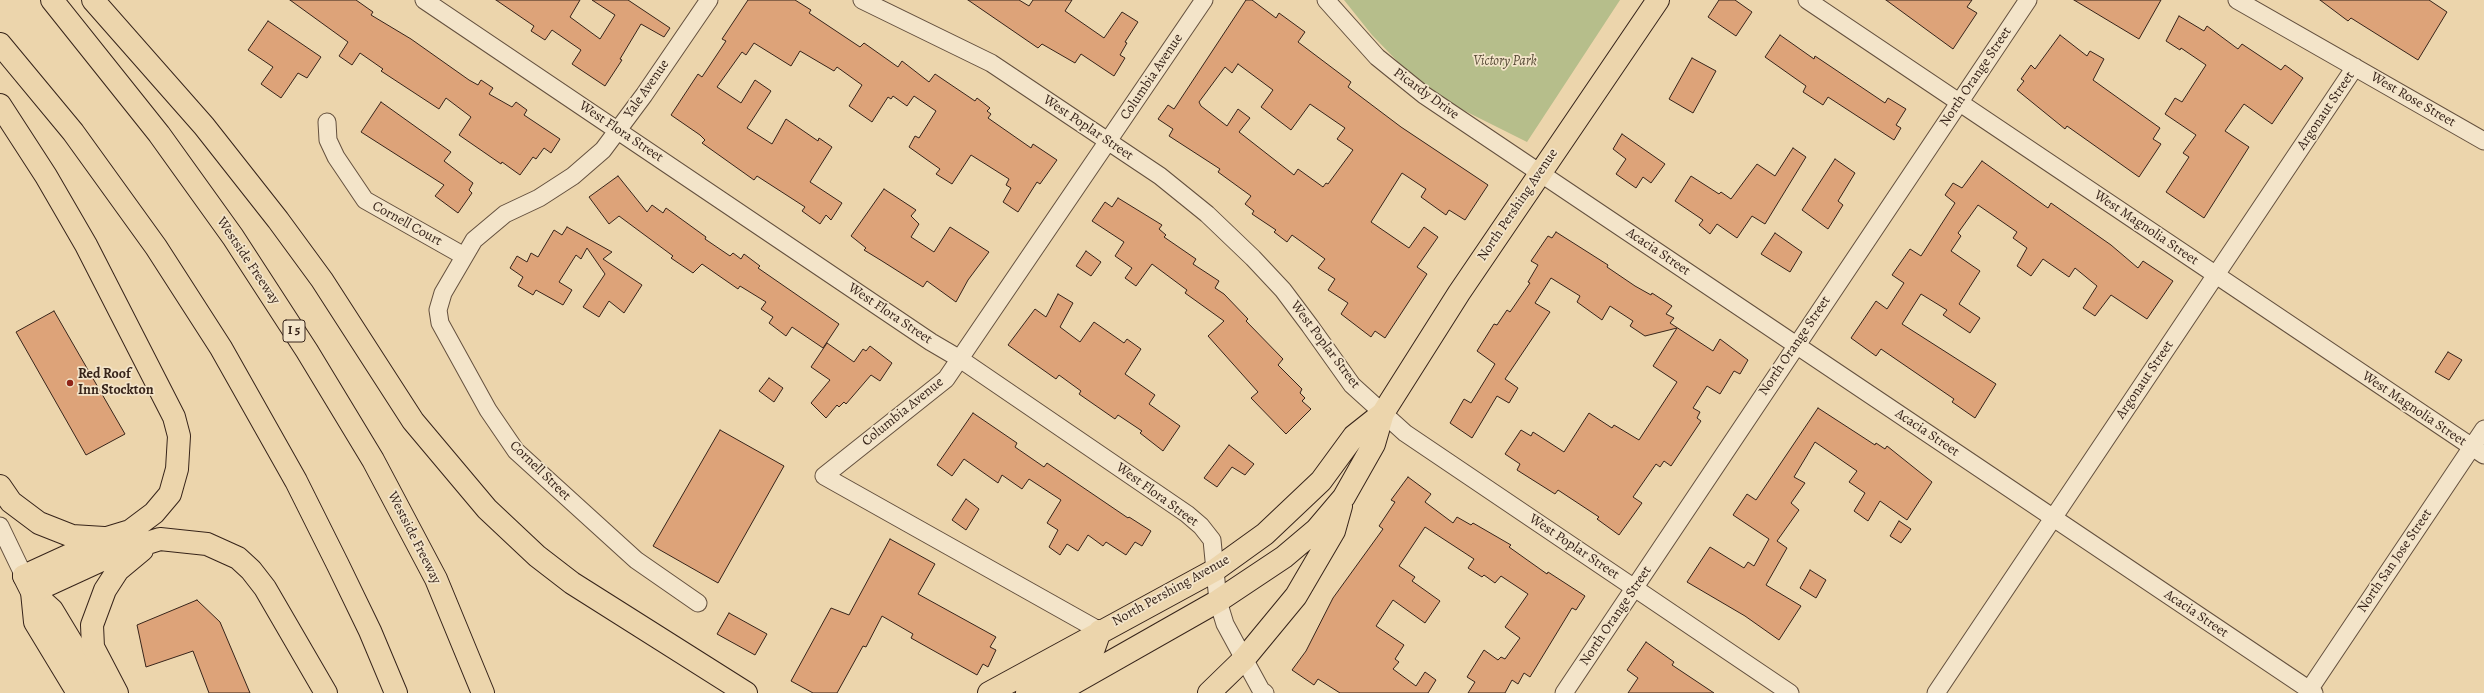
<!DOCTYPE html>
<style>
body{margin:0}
canvas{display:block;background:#ecd5ac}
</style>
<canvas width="2484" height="693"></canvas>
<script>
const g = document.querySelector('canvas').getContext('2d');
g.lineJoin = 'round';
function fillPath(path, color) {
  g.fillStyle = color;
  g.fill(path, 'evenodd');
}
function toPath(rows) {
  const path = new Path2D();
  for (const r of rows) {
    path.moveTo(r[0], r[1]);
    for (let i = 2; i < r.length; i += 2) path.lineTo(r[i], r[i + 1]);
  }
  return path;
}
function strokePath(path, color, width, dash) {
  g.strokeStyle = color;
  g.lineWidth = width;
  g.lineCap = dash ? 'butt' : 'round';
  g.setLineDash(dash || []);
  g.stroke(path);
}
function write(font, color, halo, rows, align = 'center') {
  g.font = font + ' Alegreya,serif';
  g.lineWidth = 3.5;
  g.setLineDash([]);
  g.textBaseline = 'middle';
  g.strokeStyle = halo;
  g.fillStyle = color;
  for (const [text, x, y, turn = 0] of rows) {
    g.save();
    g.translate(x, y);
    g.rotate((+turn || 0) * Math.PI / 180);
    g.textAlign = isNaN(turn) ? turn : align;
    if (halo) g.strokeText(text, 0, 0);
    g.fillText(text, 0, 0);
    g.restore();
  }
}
fillPath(toPath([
 [1344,0,1620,0,1527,142,1449,103,1401,65,1372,35]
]), '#b6be8b');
const building = toPath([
 [290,0,356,0,373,12,371,15,411,39,469,80,478,85,481,80,493,88,489,94,512,107,516,102,527,110,524,115,560,139,551,153,544,148,536,159,533,157,520,175,502,162,501,164,459,135,471,117,446,98,439,109,381,71,383,69,360,53,352,65,339,56,348,42,290,0],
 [496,0,580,0,570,17,600,39,615,15,592,0,628,0,670,28,664,37,641,24,620,59,622,60,605,86,572,64,581,50,552,30,545,40,531,31,534,26,496,0],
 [748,0,795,0,811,10,809,13,860,47,864,43,898,67,902,61,929,82,935,74,975,101,977,98,990,108,987,111,991,114,988,118,1031,148,1033,144,1057,160,1040,184,1037,182,1018,212,1003,202,1011,188,1006,185,1009,179,971,155,952,184,936,174,940,169,909,147,915,136,919,138,936,111,914,96,907,106,893,96,891,99,888,97,872,122,849,106,862,85,837,67,834,71,800,51,791,66,754,43,746,55,742,52,717,87,741,103,755,80,771,91,747,128,772,144,786,119,818,141,819,138,832,147,810,182,842,203,831,220,826,215,820,224,802,211,805,207,757,176,754,180,702,143,705,140,700,135,671,115,698,74,702,77,726,41,722,39,748,0],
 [968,0,1019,0,1029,6,1033,0,1072,0,1065,11,1104,38,1122,12,1138,22,1125,42,1127,43,1120,55,1125,58,1114,76,1081,54,1075,63,1042,44,1038,48,968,0],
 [1246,0,1252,0,1276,18,1279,13,1305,32,1298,42,1351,82,1348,87,1401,127,1488,185,1465,220,1449,210,1446,215,1421,197,1426,189,1402,173,1371,222,1409,248,1424,227,1438,237,1417,267,1427,274,1385,338,1375,331,1371,337,1341,314,1348,303,1328,290,1335,279,1318,268,1325,259,1292,235,1287,242,1274,232,1276,230,1252,214,1254,211,1245,204,1251,196,1218,172,1220,169,1169,136,1173,129,1158,119,1168,105,1174,109,1246,0],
 [1238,64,1273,90,1261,107,1291,130,1310,104,1345,128,1337,139,1353,150,1328,184,1326,183,1323,187,1298,169,1294,175,1239,132,1250,118,1238,109,1227,126,1201,106,1199,102,1225,67,1232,73,1238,64],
 [1719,0,1735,0,1752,12,1736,36,1708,17,1719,0],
 [1886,0,1972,0,1967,7,1977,13,1953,49,1886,0],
 [2074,0,2161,0,2139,39,2074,0],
 [2320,0,2429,0,2447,12,2418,60,2351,18,2348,21,2320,0],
 [2179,16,2204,31,2207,26,2238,49,2242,44,2281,70,2285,65,2303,78,2272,124,2244,104,2225,131,2249,147,2204,218,2166,192,2189,157,2183,153,2196,135,2165,114,2175,98,2182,102,2206,65,2181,48,2180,50,2166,41,2179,16],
 [268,21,321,57,307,78,298,73,281,98,261,84,273,67,248,50,268,21],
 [1780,35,1814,59,1815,56,1885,103,1888,98,1906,109,1896,125,1901,128,1894,140,1828,97,1823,105,1803,92,1806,86,1765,57,1780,35],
 [2060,35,2087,56,2090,51,2104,59,2093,80,2160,128,2153,139,2161,144,2139,177,2067,126,2065,129,2017,90,2024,81,2021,79,2031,65,2035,69,2060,35],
 [1692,58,1716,71,1693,113,1669,99,1692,58],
 [381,102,451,152,444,161,473,183,469,190,472,193,458,213,435,196,444,185,361,132,381,102],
 [1622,134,1665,164,1651,183,1643,177,1636,188,1616,174,1626,159,1613,149,1622,134],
 [1793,148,1806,157,1765,224,1752,216,1737,238,1717,224,1710,234,1699,225,1703,220,1675,201,1691,176,1719,194,1721,192,1731,199,1757,164,1775,176,1793,148],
 [1835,159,1855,173,1838,201,1843,205,1828,229,1802,210,1835,159],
 [1982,161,2048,208,2051,203,2111,245,2138,268,2143,261,2173,281,2147,319,2111,295,2095,316,2083,308,2097,286,2075,268,2069,277,2043,259,2031,276,2017,266,2027,248,2013,238,2017,232,1978,205,1958,233,1961,236,1951,251,1980,271,1959,304,1980,318,1970,333,1943,315,1947,310,1921,294,1902,324,1996,384,1975,418,1952,402,1954,399,1881,349,1876,356,1851,338,1876,301,1887,309,1904,283,1892,275,1910,249,1921,256,1955,203,1945,195,1953,183,1962,188,1982,161],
 [618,176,647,212,652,205,663,213,666,208,706,237,705,239,730,256,733,253,741,259,744,254,760,266,758,268,839,324,823,348,792,327,786,336,769,323,773,317,761,309,766,302,740,286,738,289,702,264,693,273,671,258,673,256,619,216,609,224,589,197,618,176],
 [884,189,916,210,911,216,919,224,911,237,934,252,950,227,989,252,968,280,956,302,927,281,923,287,882,261,864,250,866,248,851,236,884,189],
 [1118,198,1162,225,1159,229,1166,235,1164,237,1196,259,1193,264,1219,281,1215,288,1224,294,1248,319,1246,321,1283,359,1278,365,1302,389,1300,393,1305,398,1302,401,1311,409,1286,434,1251,398,1258,392,1208,336,1224,321,1185,293,1187,290,1152,264,1136,286,1125,278,1132,268,1115,256,1124,242,1092,221,1105,202,1112,207,1118,198],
 [567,227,612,252,603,259,642,285,624,313,609,301,599,317,583,307,605,274,587,248,581,259,576,255,559,282,572,290,563,305,536,290,533,295,518,286,523,277,510,268,517,256,527,262,531,253,538,257,554,230,562,235,567,227],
 [1556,232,1608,265,1607,267,1635,286,1651,295,1652,293,1672,306,1666,314,1674,318,1670,323,1713,351,1720,339,1748,360,1740,374,1734,371,1720,394,1707,386,1693,408,1700,412,1697,418,1701,421,1671,466,1664,461,1660,467,1656,464,1633,497,1642,503,1619,535,1597,519,1599,517,1558,490,1555,494,1517,470,1520,464,1505,454,1521,430,1531,436,1533,432,1564,452,1589,413,1612,428,1614,425,1639,440,1677,382,1653,366,1677,328,1645,336,1630,326,1633,321,1610,306,1602,320,1577,302,1580,296,1551,278,1535,303,1550,312,1505,379,1518,388,1509,403,1497,396,1472,438,1450,423,1464,399,1471,403,1495,364,1477,351,1494,324,1497,325,1507,310,1510,312,1530,283,1528,282,1538,265,1531,261,1548,236,1552,238,1556,232],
 [1775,233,1802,252,1790,272,1761,254,1775,233],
 [1086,251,1101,262,1091,276,1076,266,1086,251],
 [1058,294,1073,303,1060,327,1080,342,1094,322,1124,343,1127,339,1141,349,1125,374,1155,395,1149,404,1180,426,1163,451,1140,433,1142,431,1118,415,1115,419,1079,394,1081,391,1059,375,1056,379,1008,345,1035,309,1046,317,1058,294],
 [54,311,125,434,86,455,16,332,54,311],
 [827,343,854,362,863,349,866,351,870,346,892,363,880,381,871,375,846,404,844,402,839,407,837,405,826,418,811,403,830,380,811,367,827,343],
 [2448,352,2462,360,2449,380,2435,372,2448,352],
 [769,378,783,388,774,402,759,391,769,378],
 [1818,408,1875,445,1876,443,1885,449,1887,446,1932,482,1907,520,1880,501,1868,521,1854,511,1865,493,1849,482,1857,471,1815,442,1794,477,1805,483,1791,503,1799,510,1777,541,1787,548,1766,585,1801,606,1779,640,1745,616,1687,582,1710,547,1744,568,1748,562,1754,566,1769,539,1733,515,1747,494,1756,500,1818,408],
 [973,413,1017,443,1015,447,1044,467,1047,463,1128,518,1129,517,1151,531,1142,546,1135,542,1126,555,1106,542,1103,546,1088,535,1078,551,1067,544,1060,555,1049,547,1058,530,1047,523,1061,500,1029,479,1022,489,1002,475,998,483,964,459,952,476,937,465,973,413],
 [720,430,784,466,718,583,653,546,720,430],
 [1229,445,1254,464,1245,475,1232,467,1217,487,1204,478,1229,445],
 [1408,477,1431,494,1425,502,1453,523,1457,517,1471,525,1473,523,1511,545,1509,547,1547,574,1548,572,1585,596,1576,610,1572,608,1530,677,1524,673,1518,684,1512,680,1505,693,1468,693,1475,682,1467,677,1484,650,1498,660,1501,657,1505,659,1520,638,1505,627,1528,594,1501,576,1495,583,1484,575,1482,577,1468,568,1474,559,1425,527,1399,566,1415,577,1412,581,1440,601,1425,623,1393,600,1376,626,1404,645,1395,659,1399,662,1393,669,1416,686,1425,672,1436,680,1428,693,1340,693,1318,679,1314,685,1292,670,1306,651,1333,598,1383,529,1379,526,1395,502,1391,500,1408,477],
 [966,499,979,509,966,530,952,520,966,499],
 [1899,521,1911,529,1901,543,1890,536,1899,521],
 [890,539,935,564,918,594,996,637,990,647,996,650,988,667,983,664,977,675,911,638,913,634,882,616,866,647,863,646,837,693,813,693,791,681,831,608,849,615,890,539],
 [1810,570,1826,580,1816,598,1800,588,1810,570],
 [197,600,220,622,250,693,209,693,193,651,146,667,137,625,197,600],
 [729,613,767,634,755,655,717,634,729,613],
 [1646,642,1674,662,1672,665,1714,693,1628,693,1638,678,1627,670,1646,642]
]);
fillPath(building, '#dda379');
strokePath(building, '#37241a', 1);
const minor = toPath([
 [424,0,931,342,960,359,1187,514,1201,526,1212,540,1218,601,1225,624,1261,690,1265,693],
 [862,0,991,63,1160,176,1207,214,1253,258,1283,290,1310,326,1352,385,1405,433,1790,693],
 [1326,0,1377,57,1424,95,2314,693],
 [1807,0,2484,455],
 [2237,0,2484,141],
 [327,122,328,140,336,157,365,200,464,256],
 [0,526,24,576],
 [698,603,636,560,516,451,488,410,440,323,438,310,443,293,474,240,505,214,539,198,573,176,603,150,644,95,709,0],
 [1100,631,824,476,946,379,1204,0],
 [1564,693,2028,0],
 [1936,693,2355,67],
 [2307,693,2484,429]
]);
const major = toPath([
 [24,576,32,592,52,610,102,693],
 [32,592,35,622,78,693],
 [1244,659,1296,596,1334,531,1341,506],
 [989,693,1215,570,1265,534,1321,481,1354,436,1383,413],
 [1027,693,1081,661,1094,648,1100,631],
 [1056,693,1218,601,1284,557,1316,530,1344,497,1374,444,1383,413,1459,293,1658,0]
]);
const highway = toPath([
 [52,0,159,134,233,237,307,351,373,460,436,579,483,693],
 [93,0,204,126,278,220,322,280,413,421,487,509,537,556,572,583,746,693],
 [0,44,73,132,156,247,221,348,296,481,338,565,370,631,396,693],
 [0,105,46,176,86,245,174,417,179,436,177,469,170,494,154,513,130,531,107,538,24,576],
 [0,486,11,502,39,523,72,536,104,538],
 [32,592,119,552,160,539,207,544,238,558,251,570,265,588,326,693],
 [117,693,93,647,92,625,105,590,118,570,142,550],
 [1209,693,1244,659]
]);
strokePath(minor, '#64503e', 19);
strokePath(major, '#37241a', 24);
strokePath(highway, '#37241a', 24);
strokePath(minor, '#f3e4c9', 17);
strokePath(major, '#ecd5ac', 22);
strokePath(highway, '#ecd5ac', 22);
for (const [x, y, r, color] of [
 [70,383,4,"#8f2418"]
]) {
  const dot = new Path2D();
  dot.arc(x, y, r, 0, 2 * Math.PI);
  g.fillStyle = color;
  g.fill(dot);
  strokePath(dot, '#f3e4c9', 1.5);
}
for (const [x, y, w] of [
 [294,331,22]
]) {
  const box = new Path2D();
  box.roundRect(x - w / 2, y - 11, w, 22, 3);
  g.fillStyle = '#f3e4c9';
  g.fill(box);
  strokePath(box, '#37241a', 1);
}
write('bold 13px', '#37241a', null, [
 ["I 5",294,331]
]);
write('italic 14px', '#574a36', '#f3e4c9', [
 ["Victory Park",1505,62]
]);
write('14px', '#37241a', '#f3e4c9', [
 ["Columbia Avenue",1152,77,-56],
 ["North Orange Street",1976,77,-56],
 ["Yale Avenue",647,89,-55],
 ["Picardy Drive",1426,94,36],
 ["West Rose Street",2413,100,30],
 ["Argonaut Street",2326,111,-56],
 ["West Poplar Street",1088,128,34],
 ["West Flora Street",621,132,34],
 ["North Pershing Avenue",1518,205,-56],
 ["Cornell Court",407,224,29],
 ["West Magnolia Street",2146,228,34],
 ["Acacia Street",1658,252,34],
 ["Westside Freeway",248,261,56],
 ["West Flora Street",890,314,34],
 ["West Poplar Street",1325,345,53],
 ["North Orange Street",1795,346,-56],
 ["Argonaut Street",2145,380,-56],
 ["West Magnolia Street",2414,409,34],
 ["Columbia Avenue",903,412,-39],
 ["Acacia Street",1927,433,34],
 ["Cornell Street",540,471,44],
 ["West Flora Street",1157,495,36],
 ["Westside Freeway",414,538,63],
 ["West Poplar Street",1574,547,34],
 ["North San Jose Street",2395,561,-56],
 ["North Pershing Avenue",1171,591,-29],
 ["Acacia Street",2196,614,34],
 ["North Orange Street",1616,616,-56]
]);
write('bold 14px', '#37241a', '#f3e4c9', [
 ["Red Roof",78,375],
 ["Inn Stockton",78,391]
], 'left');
</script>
